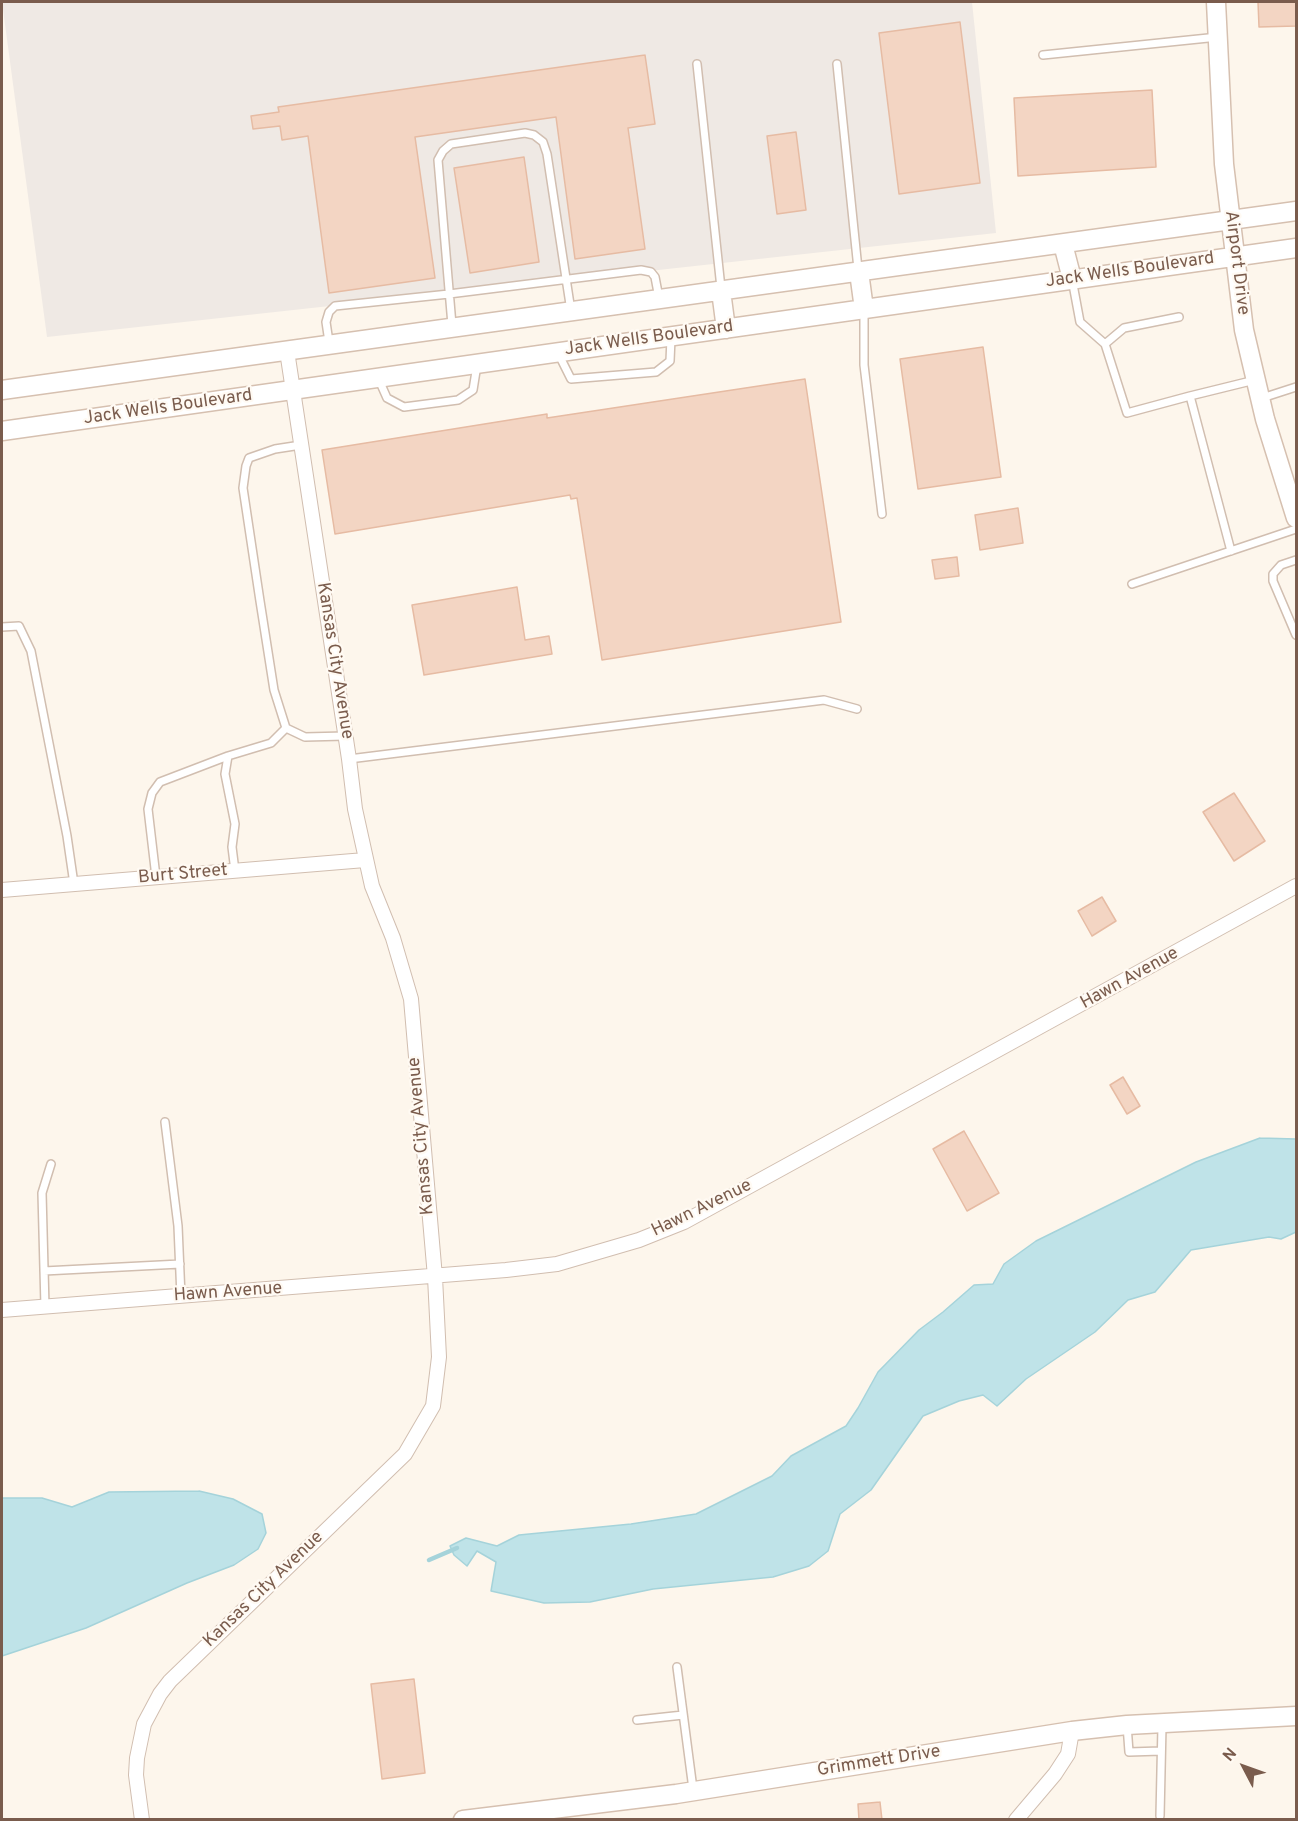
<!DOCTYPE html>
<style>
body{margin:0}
#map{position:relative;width:1298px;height:1821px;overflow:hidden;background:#fdf6ec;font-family:Overpass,sans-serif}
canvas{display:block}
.frame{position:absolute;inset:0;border:3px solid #7a5c4d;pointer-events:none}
.north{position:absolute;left:1214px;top:1737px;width:60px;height:60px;-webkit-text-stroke:4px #fffaf3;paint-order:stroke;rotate:311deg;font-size:16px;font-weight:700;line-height:24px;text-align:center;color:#7a5c4d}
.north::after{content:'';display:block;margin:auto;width:21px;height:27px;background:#7a5c4d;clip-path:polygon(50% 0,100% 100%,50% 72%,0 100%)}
</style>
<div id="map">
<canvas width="1298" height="1821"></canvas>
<div class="frame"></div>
<div class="north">N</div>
</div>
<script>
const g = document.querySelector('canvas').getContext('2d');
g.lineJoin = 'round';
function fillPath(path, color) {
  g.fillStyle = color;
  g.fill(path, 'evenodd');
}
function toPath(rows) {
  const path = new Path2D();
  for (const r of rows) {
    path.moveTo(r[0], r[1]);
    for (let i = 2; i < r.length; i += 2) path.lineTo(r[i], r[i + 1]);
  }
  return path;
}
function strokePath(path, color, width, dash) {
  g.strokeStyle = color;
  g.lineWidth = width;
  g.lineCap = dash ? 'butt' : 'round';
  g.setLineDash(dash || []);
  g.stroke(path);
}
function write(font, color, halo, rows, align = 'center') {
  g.font = font + ' Overpass,sans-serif';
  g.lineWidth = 4.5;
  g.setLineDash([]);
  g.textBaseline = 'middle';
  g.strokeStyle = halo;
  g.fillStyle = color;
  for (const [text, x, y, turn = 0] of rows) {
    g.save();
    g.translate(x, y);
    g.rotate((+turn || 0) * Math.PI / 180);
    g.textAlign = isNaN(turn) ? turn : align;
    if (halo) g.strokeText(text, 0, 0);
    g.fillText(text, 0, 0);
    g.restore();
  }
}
fillPath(toPath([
 [2,2,972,2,996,233,47,337]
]), '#efe9e4');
const water = toPath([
 [1260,1138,1296,1139,1296,1232,1281,1239,1269,1237,1191,1250,1155,1292,1128,1300,1095,1332,1026,1379,997,1406,983,1395,959,1401,923,1416,871,1490,840,1514,828,1551,809,1566,773,1577,653,1589,590,1602,544,1603,491,1591,496,1562,477,1551,467,1566,454,1555,450,1546,466,1538,497,1546,519,1535,631,1524,696,1514,772,1476,791,1456,846,1426,858,1408,878,1372,919,1330,943,1312,974,1285,993,1284,1004,1264,1036,1241,1196,1162,1260,1138],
 [199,1491,233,1499,262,1514,266,1533,258,1549,234,1565,187,1583,86,1628,2,1656,2,1498,42,1498,72,1507,109,1492,199,1491]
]);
fillPath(water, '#bfe3e8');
strokePath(water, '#a5d3da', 1.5);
strokePath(toPath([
 [429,1560,457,1548]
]), '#a5d3da', 4.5);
const building = toPath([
 [1258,2,1296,2,1296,26,1259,27,1258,2],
 [960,22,980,183,899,194,879,33,960,22],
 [645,55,655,124,628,128,645,249,575,259,556,117,415,137,435,278,329,293,308,136,282,140,280,126,253,129,251,116,279,112,278,107,645,55],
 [1152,90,1156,167,1018,176,1014,98,1152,90],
 [796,132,806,210,777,214,767,136,796,132],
 [524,157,539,262,470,273,454,168,524,157],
 [983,347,1001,477,918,489,900,359,983,347],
 [805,379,841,622,602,660,577,498,571,499,570,495,335,534,322,450,547,414,547,418,805,379],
 [1018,508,1023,543,980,550,975,515,1018,508],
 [957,557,959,576,935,579,932,560,957,557],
 [517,587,525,640,549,636,552,654,424,675,412,605,517,587],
 [1234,793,1265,841,1234,861,1203,812,1234,793],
 [1102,897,1116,921,1092,936,1078,911,1102,897],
 [1123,1077,1140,1106,1127,1114,1110,1085,1123,1077],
 [964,1131,999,1193,967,1211,933,1149,964,1131],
 [414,1679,425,1773,382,1779,371,1684,414,1679],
 [880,1802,882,1820,859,1820,858,1804,880,1802]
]);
fillPath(building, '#f3d5c3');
strokePath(building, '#e6bba3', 1.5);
const lane = toPath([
 [1043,55,1218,37],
 [697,64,721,288],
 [837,64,858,269],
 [1072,279,1080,322,1105,344,1127,413,1190,396],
 [864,311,864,365,882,514],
 [452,325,438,160,443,151,451,144,525,133,534,135,543,142,547,154,571,311],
 [329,342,326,322,329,312,335,306,449,294,641,270,651,272,655,277,659,298],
 [1105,344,1124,328,1179,317],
 [559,355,571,379,656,372,670,361,671,338],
 [379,380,387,398,404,407,458,400,473,390,477,365],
 [1262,398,1296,387],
 [301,445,275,449,249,458,246,466,243,488,260,601,274,690,286,728,305,737,345,736],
 [1231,551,1190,396,1255,380],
 [1296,560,1281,565,1273,574,1273,581,1296,635],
 [1132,584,1296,529],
 [2,627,19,626,31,651,67,836,74,884],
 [349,759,824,700,857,709],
 [235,871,232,847,235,824,225,774,228,756,271,743,286,728],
 [156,877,148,809,152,793,160,782,228,756],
 [165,1122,178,1226,181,1297],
 [44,1271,180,1264],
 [45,1307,42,1193,51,1164],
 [677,1667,693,1789],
 [637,1720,683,1715],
 [1127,1725,1129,1752,1161,1751],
 [1160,1816,1162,1726]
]);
const street = toPath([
 [2,890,365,860],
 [2,1310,506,1270,557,1264,639,1240,684,1222,1296,886],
 [142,1820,136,1775,137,1758,144,1724,160,1694,170,1681,405,1454,433,1406,439,1357,435,1277,411,999,393,938,372,886,355,809,349,759,287,351],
 [1016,1820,1055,1774,1068,1754,1072,1731]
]);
const secondary = toPath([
 [1216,2,1224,164,1244,330,1265,419,1296,518],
 [1063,244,1072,279],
 [859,272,864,309],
 [721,291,726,329],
 [2,390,1296,211],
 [2,431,1296,248],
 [463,1820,676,1794,1072,1731,1127,1725,1296,1716]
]);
strokePath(lane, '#d1beb0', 10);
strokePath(street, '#d1beb0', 16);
strokePath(secondary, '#d6c0b0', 21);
strokePath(lane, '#fff', 7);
strokePath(street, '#fff', 14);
strokePath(secondary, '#fff', 18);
write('18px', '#7a5c4d', '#fffaf3', [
 ["Airport Drive",1236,263,83],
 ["Jack Wells Boulevard",1130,271,-8],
 ["Jack Wells Boulevard",649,339,-8],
 ["Jack Wells Boulevard",168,408,-8],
 ["Kansas City Avenue",334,661,81],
 ["Burt Street",183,875,-5],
 ["Hawn Avenue",1130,979,-29],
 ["Kansas City Avenue",422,1136,-95],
 ["Hawn Avenue",702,1209,-26],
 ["Hawn Avenue",228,1293,-4],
 ["Kansas City Avenue",264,1590,-44],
 ["Grimmett Drive",879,1762,-9]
]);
</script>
